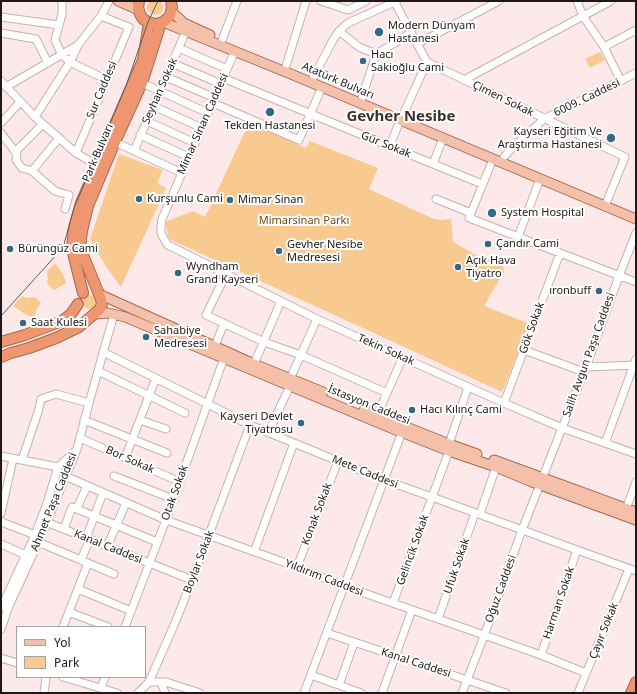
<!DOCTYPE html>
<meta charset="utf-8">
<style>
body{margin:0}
#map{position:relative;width:637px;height:694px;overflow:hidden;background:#fde9ea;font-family:"Noto Sans",sans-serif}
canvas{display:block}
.frame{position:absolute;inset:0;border:2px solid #1f1818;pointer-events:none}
.legend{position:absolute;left:16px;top:626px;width:130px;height:52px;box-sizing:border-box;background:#fff;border:1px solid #a5a3a3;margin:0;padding:5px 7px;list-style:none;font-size:12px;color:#1f1818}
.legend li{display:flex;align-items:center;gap:8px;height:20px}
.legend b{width:20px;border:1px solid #a5a3a3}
</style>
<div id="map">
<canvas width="637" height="694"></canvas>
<div class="frame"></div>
<ul class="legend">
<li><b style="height:5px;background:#f4c0a9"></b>Yol</li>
<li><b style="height:11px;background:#f8ca90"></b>Park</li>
</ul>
</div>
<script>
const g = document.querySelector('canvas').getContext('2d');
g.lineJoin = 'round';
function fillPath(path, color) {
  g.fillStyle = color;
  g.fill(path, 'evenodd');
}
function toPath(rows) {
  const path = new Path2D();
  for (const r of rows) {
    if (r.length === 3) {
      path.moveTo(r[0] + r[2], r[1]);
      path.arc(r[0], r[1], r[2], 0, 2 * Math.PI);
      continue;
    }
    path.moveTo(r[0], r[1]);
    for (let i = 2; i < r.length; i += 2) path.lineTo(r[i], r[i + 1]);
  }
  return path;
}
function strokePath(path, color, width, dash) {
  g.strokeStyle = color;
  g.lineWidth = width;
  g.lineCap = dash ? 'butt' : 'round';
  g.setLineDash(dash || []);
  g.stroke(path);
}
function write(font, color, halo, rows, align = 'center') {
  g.font = font + ' "Noto Sans",sans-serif';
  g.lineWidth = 4;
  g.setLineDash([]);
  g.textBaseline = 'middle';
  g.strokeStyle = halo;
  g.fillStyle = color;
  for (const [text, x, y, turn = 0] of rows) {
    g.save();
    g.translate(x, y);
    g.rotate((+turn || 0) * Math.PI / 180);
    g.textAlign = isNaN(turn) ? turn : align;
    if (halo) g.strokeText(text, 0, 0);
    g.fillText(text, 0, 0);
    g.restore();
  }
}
fillPath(toPath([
 [149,1,161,1,163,6,163,9,162,12,159,14,155,15,152,14,149,12,147,10,147,6],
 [600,52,605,60,590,68,585,59],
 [249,123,306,148,310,141,378,168,369,189,434,219,441,220,451,219,453,242,483,259,491,256,496,257,500,261,503,266,504,272,484,306,530,324,502,392,169,239,165,222,193,211,205,217],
 [119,154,163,170,157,183,166,188,121,287,107,268,90,239],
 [55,263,63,274,66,283,54,290,47,283,48,278,47,271],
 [90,302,7],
 [22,296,27,298,35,297,41,303,37,309,34,318,25,314,13,306]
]), '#f8ca90');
const minor = toPath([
 [62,1,62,14,55,40,62,55,70,62,107,80],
 [321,1,348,10,366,1],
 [394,1,427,62],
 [577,1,583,16,604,47,621,81],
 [1,17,59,25],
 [339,31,359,47,376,54,411,33],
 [1,33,36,39,48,63],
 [222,40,237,1],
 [417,44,499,1],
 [604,47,636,30],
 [179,48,227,69],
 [235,51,162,219,161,226,161,233,164,239,168,245,317,319,504,403,562,428,636,454],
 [427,62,625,157,607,201],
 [172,63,221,84],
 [286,66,306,1],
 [166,77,215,98],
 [223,78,482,184],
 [313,78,333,40,339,31,348,23,397,1],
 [464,80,611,1],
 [1,81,35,117,76,153,97,165],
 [142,83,208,113],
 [6,87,78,45,101,16,109,1],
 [362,98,376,54],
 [213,103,299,140,322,87],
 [153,106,202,128],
 [403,115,427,62],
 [35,117,70,62,78,46],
 [147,121,195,143],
 [1,123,20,102],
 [1,133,17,154,16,160,22,168,32,171,55,191,69,195,65,209],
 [140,135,189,157],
 [115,142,182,173],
 [390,146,400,120],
 [134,151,186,31],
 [15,152,43,124],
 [76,153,129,27,101,16],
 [504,157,515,145,544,119,636,73],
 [493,159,469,218,560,253,636,282],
 [433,164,443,138],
 [32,171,59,138],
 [436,199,471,213],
 [518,237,540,179],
 [226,274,206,315,264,342,301,355,387,393],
 [215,346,224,323],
 [524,350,584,372],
 [103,352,250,425,311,450,384,480,432,497,577,550,636,571],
 [254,364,281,301],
 [586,367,636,365],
 [98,371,185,413],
 [290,379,317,319],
 [504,403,560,253],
 [377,415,403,357],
 [84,420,167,453],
 [140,420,166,429],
 [268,433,290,386],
 [80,438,180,482],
 [605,443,636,359],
 [449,444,468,387],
 [1,456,58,467],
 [125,458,156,378],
 [22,460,38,412,41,399,56,394,89,403],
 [65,476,166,520,297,567,344,586,541,655,586,673],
 [114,476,173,499],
 [77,508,87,486],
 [626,509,636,482],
 [1,513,13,459],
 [480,514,496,467],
 [1,521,4,523,35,535],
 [46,522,192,580],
 [64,529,72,507,157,542],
 [86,538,103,493],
 [38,542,114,574],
 [1,544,26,555],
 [107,547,126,503],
 [254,552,294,443],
 [81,560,90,539],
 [297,567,338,461],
 [78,589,131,611],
 [393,603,449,451],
 [1,608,35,535,47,503,58,467,74,452],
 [69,612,108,627],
 [438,619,475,513],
 [63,627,88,563],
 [125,627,166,520,224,358],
 [1,629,9,606,39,541,77,449,89,403,114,314],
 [327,633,506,693],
 [541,655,577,550],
 [1,658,17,663],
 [311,675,361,693],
 [63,677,117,693],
 [149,682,166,682,200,693],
 [161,682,165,693],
 [339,685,354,643],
 [101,688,105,677],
 [44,693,46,677],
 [138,693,149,682,175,623,192,580,250,425],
 [304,693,402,432],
 [382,693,412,610],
 [462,693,484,636,522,530,586,367,619,276,636,233],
 [578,693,629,569]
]);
const major = toPath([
 [118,1,139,10],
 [172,12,184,23,210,35],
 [163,22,298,77,636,219],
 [99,294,254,364,323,392],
 [94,314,108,313,125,317,391,428,449,451,496,467,532,482,636,520],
 [364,410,449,444,477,454],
 [494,460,636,512]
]);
const highway = toPath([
 [139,1,138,9,141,16,143,19,148,22,156,24,163,22,168,18,170,15,172,8,171,1],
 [83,293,72,249,74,228,81,203,143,60,149,23],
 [1,342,25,335,62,321,71,314,78,304],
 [1,357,11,353,29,348,56,338,79,327,100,309,102,304,101,299,80,248,82,231,88,206,115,142,142,83,161,23],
 [631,693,636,682]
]);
strokePath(minor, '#c4b1b2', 9);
strokePath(major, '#a56a51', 11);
strokePath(highway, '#a56a51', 12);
strokePath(minor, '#fff', 7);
strokePath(major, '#f4c0a9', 9);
strokePath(highway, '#ed966f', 10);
strokePath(toPath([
 [1,316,58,253,64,244,74,208,126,86,148,22,158,1]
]), '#635858', 1);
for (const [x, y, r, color] of [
 [379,32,5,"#346885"],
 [363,61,4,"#346885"],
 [270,112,5,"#346885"],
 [611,138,5,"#346885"],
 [139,199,4,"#346885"],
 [230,200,4,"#346885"],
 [492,213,5,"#346885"],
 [488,244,4,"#346885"],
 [10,249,4,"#346885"],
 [279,251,4,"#346885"],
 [458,267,4,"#346885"],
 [178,273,4,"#346885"],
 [599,291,4,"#346885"],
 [23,323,4,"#346885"],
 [146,337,4,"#346885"],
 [412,410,4,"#346885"],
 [301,423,4,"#346885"]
]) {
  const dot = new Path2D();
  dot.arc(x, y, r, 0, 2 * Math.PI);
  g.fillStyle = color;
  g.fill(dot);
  strokePath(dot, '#fff', 1.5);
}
write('11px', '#1f1818', '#fff', [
 ["Modern Dünyam",388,26],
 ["Hastanesi",388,39],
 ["Hacı",371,55],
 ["Sakioğlu Cami",371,68],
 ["Tekden Hastanesi",270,126,"center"],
 ["Kayseri Eğitim Ve",602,132,"right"],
 ["Araştırma Hastanesi",602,145,"right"],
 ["Kurşunlu Cami",147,199],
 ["Mimar Sinan",238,200],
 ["System Hospital",501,213],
 ["Çandır Cami",496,244],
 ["Gevher Nesibe",287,245],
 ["Medresesi",287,258],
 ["Bürüngüz Cami",18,249],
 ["Açık Hava",466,261],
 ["Tiyatro",466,274],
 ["Wyndham",186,267],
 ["Grand Kayseri",186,280],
 ["ıronbuff",591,291,"right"],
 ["Saat Kulesi",31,323],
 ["Sahabiye",154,331],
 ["Medresesi",154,344],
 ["Hacı Kılınç Cami",420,410],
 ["Kayseri Devlet",293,417,"right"],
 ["Tiyatrosu",293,430,"right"]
], 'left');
write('11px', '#1f1818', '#fff', [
 ["Atatürk Bulvarı",338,81,23],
 ["Sur Caddesi",102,90,-67],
 ["Seyhan Sokak",160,91,-66],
 ["6009. Caddesi",587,98,-26],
 ["Çimen Sokak",503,99,26],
 ["Mimar Sinan Caddesi",203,124,-66],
 ["Gür Sokak",386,145,22],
 ["Park Bulvarı",98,153,-67],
 ["Gök Sokak",532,328,-70],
 ["Tekin Sokak",386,350,24],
 ["Salih Avgun Paşa Caddesi",589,355,-70],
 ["İstasyon Caddesi",369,405,22],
 ["Bor Sokak",130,460,24],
 ["Mete Caddesi",365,472,22],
 ["Otak Sokak",175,493,-70],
 ["Ahmet Paşa Caddesi",54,502,-68],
 ["Konak Sokak",317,514,-69],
 ["Kanal Caddesi",108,547,22],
 ["Gelincik Sokak",413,550,-70],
 ["Boylar Sokak",199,562,-69],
 ["Ufuk Sokak",457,566,-71],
 ["Yıldırım Caddesi",324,578,21],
 ["Oğuz Caddesi",501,589,-70],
 ["Harman Sokak",559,603,-71],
 ["Çayır Sokak",604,631,-68],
 ["Kanal Caddesi",416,663,18]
]);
write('11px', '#704b12', '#fff', [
 ["Mimarsinan Parkı",304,221]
]);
write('bold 15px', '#3e3030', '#fff', [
 ["Gevher Nesibe",401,117]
]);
</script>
